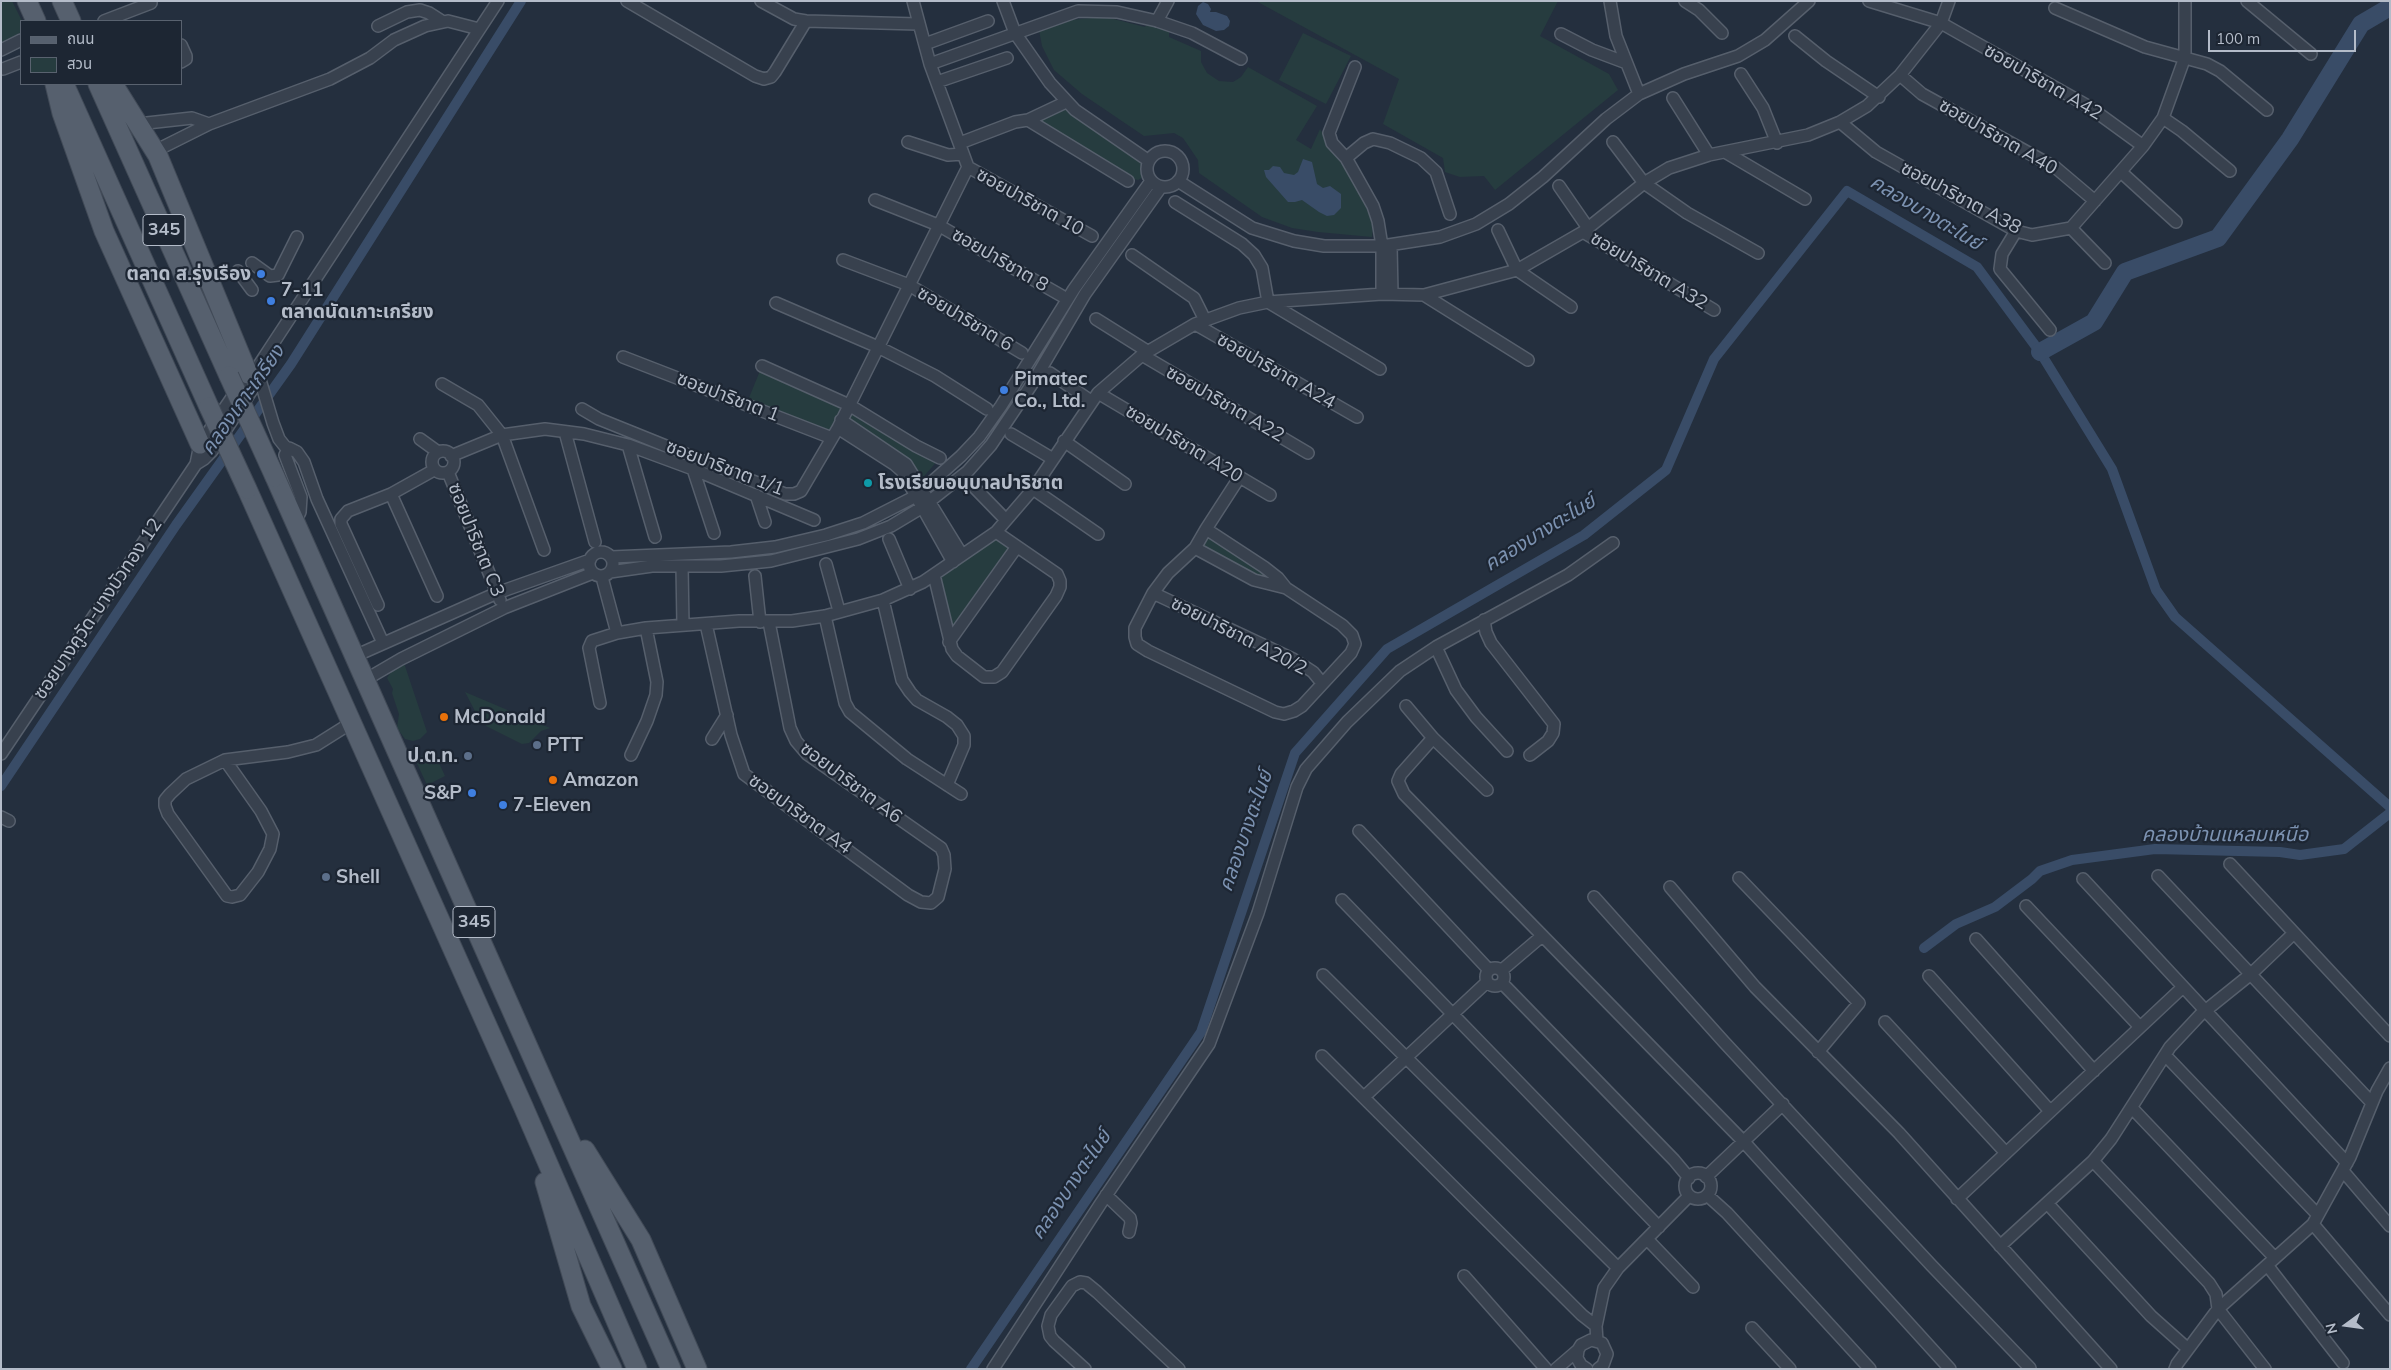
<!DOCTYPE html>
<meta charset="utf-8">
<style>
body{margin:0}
#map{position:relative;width:2391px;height:1370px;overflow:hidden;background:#242f3e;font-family:Mulish,"Noto Sans Thai",sans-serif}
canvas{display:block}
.frame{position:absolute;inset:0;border:2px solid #b4bcc9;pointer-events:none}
.legend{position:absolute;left:20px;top:20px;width:162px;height:65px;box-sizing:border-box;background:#1d2633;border:1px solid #59626f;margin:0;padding:6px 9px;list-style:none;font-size:15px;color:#b4bcc9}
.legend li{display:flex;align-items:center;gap:10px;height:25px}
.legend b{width:25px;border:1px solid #59626f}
.north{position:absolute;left:2321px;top:1300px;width:50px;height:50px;-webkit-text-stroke:4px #1d2633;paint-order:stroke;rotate:256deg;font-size:14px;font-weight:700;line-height:20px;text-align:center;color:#b4bcc9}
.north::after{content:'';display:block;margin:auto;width:18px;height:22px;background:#b4bcc9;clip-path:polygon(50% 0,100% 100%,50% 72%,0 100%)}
.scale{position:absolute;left:2208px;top:30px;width:148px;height:22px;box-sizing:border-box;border:2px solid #b4bcc9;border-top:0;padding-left:6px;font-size:15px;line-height:18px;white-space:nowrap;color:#b4bcc9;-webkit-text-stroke:4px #1d2633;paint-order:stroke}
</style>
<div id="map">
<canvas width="2391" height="1370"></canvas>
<div class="frame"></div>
<ul class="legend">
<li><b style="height:6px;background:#56606e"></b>ถนน</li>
<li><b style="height:14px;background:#263c3f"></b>สวน</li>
</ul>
<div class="north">N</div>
<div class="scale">100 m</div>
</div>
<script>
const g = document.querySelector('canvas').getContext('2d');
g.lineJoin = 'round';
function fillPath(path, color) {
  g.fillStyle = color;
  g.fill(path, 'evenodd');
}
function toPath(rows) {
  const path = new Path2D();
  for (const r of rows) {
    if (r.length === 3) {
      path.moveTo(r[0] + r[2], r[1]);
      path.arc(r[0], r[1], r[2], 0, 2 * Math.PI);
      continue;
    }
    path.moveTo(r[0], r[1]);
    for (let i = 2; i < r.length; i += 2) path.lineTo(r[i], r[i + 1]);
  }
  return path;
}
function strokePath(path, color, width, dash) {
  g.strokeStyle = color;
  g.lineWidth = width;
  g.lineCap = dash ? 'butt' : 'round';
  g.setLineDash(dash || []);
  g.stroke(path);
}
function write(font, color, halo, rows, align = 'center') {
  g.font = font + ' Mulish,"Noto Sans Thai",sans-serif';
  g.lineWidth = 4.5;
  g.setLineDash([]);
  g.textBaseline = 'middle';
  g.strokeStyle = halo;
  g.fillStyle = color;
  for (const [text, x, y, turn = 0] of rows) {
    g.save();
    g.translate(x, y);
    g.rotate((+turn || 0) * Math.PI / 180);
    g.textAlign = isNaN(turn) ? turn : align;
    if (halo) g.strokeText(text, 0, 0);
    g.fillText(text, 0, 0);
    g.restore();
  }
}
fillPath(toPath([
 [1,1,12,1,22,21,21,32,1,44],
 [1256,1,1558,1,1540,36,1609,74,1618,90,1495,190,1484,176,1460,177,1445,172,1443,158,1383,124,1399,79],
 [1091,18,1110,18,1145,27,1149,22,1169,29,1169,37,1201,51,1201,62,1207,73,1219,81,1233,82,1241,77,1248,67,1317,106,1296,140,1311,149,1320,129,1362,195,1373,226,1372,237,1318,232,1292,228,1262,217,1199,173,1198,160,1183,138,1174,133,1144,136,1082,94,1054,70,1042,46,1039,30,1071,20],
 [1303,33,1351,56,1326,104,1279,80],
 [1064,103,1146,161,1145,176,1138,180,1131,178,1032,120],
 [762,366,940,458,918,483,841,420,832,438,746,405],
 [1206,529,1286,588,1195,548],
 [996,532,1016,548,949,642,934,575],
 [403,660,427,732,420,739,413,741,405,739,397,728,399,714,392,693,393,689,387,678,393,669],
 [465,692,550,728,541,731,529,743,522,744,486,726,476,713],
 [434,752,445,776,427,785,415,759]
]), '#263c3f');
fillPath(toPath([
 [1203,2,1208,4,1211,9,1210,12,1216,12,1227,16,1230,21,1229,26,1224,30,1216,31,1203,25,1196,14,1198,6],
 [1303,159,1312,162,1317,184,1323,188,1330,186,1341,194,1341,208,1334,215,1327,216,1319,212,1302,200,1295,202,1288,202,1266,177,1264,170,1269,170,1273,166,1280,167,1284,173,1294,175,1298,172]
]), '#394c67');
strokePath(toPath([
 [1,786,176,525,291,364,521,1],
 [1924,948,1956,924,1995,907,2032,879,2040,871,2072,860,2155,849,2280,852,2300,855,2344,849,2390,813],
 [971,1369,1201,1032,1295,753,1387,649,1584,535,1666,470,1714,359,1847,191,1977,267,2040,352,2112,469,2156,590,2175,617,2390,807]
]), '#394c67', 10);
strokePath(toPath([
 [2040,352,2094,322,2125,272,2218,238,2290,139,2361,24,2390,7]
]), '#394c67', 18);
const minor = toPath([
 [627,1,755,76,764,79,771,77,775,72,806,21],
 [761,1,794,19,806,21,918,24],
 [1003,1,1015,33,1050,83,1075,110,1149,161],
 [1610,1,1616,36,1639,94],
 [1685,1,1699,10,1722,33],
 [1869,1,1941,23,2088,106,2143,146],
 [2247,1,2311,54],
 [2055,8,2145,47,2207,64,2220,71,2267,110],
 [104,21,151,3],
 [1157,21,1168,1],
 [378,26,407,12,420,10,429,13,443,22],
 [1561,34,1592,50,1624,62],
 [1795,36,1826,61,1879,97],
 [925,44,988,21],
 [181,45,186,56,186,59,181,62],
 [1,50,21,40],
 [930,64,1078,11,1117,12,1157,21,1192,33,1241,59],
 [1355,67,1329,133,1332,143,1346,158,1359,181,1373,206,1378,221,1382,246,1382,294],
 [3,69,21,62],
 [1741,74,1763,108,1777,143],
 [1900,75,1922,94,2056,168,2095,201],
 [937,82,1007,58],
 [1673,98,1709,155],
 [2163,118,2182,131,2230,171],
 [1028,120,1128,181],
 [1840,122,1876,152,2016,231,2032,235,2071,228,2143,146,2163,118,2185,57,2185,1],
 [138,124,192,118,209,124],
 [908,142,948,155,963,154],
 [1613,142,1644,183,1687,213,1758,253],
 [960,143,1015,122,1028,120,1064,103],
 [155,151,209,124,330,79,370,58,394,40,425,26,448,21,479,29],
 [1165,169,18],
 [1725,152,1805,199],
 [1346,158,1364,143,1373,139,1390,143,1421,158,1436,172,1450,214],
 [968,167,1092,236],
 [2121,172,2176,222],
 [1178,181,1252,228,1294,241,1324,246,1382,246,1440,237,1476,224,1509,204,1543,177,1606,119,1639,94,1684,74,1738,56,1765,40,1809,1],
 [1559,186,1588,228],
 [875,200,938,225,1062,296],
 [1175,202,1242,244,1254,255,1262,268,1268,302,1380,369],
 [2071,228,2105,263],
 [1498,230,1517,270,1571,307],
 [2016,231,2002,254,2000,269,2050,330],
 [1583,232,1714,310],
 [1391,245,1392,294],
 [1132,255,1194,298,1205,320],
 [843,260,909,285,1022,353],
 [252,263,270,276,278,275,297,237],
 [238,271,252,290],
 [1424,295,1528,360],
 [776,303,878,347,935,376,987,409],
 [1096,319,1147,351],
 [1195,324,1357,417],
 [1142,355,1308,453],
 [623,357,832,438],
 [762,366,849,405,916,446,940,458],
 [258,373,273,423,279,439,287,449],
 [1050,373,1091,401],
 [442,384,478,405,502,435,544,550],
 [1098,393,1270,495],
 [582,409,599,419,785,494,794,494,801,491,838,428,968,167,930,64,913,1],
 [841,420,906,464,962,555],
 [838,428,894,464,902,471,953,562],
 [565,432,595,542],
 [1011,434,1053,459],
 [420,439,438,452],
 [1064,441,1125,484],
 [628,445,655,537],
 [443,462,11],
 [451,456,502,435,545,429,584,434,628,445,693,469,814,520],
 [196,464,204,459,212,451,252,390,256,382,255,371,498,1],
 [693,469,714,533],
 [448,472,500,600],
 [972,485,1006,520],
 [1033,489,1098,534],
 [391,494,437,596],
 [756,495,765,522],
 [295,522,300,512,301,497,285,455,289,448,297,452,304,462,317,499,383,643],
 [1206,529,1264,567,1278,578,1286,588,1342,625,1352,635,1355,644,1351,653,1302,706,1294,711,1284,714,1275,712,1148,651,1137,644,1135,637,1135,628,1153,593,1168,573,1195,548,1206,529,1239,478],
 [889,539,910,589],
 [1195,548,1254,580,1286,588],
 [601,564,12],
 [611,557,731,552,775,547,826,535,863,523,916,496,961,456,979,437,1001,406,1074,289,1151,181],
 [826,564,839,611],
 [682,566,683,625],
 [610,572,652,566,721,566,771,561,858,539,891,526,921,508,968,471,991,445,1032,384,1085,294,1161,187],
 [934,575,952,649,957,656,984,677,994,677,1002,672,1056,596,1060,587,1060,581,1057,574,996,532],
 [755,576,760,622],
 [603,581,617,633],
 [1153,593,1293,659,1313,672,1322,683],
 [883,600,902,680,910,692,917,700,947,717,957,725,964,736,964,745,947,785],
 [378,605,341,524,341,519,348,511,391,494,434,470],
 [825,616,845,703,850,712,907,759,961,794],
 [1484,620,1486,632,1491,643,1554,724,1553,733,1548,741,1530,755],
 [706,624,731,735,744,774,908,895,921,902,931,903,938,897,945,869,944,855,941,848,807,754,796,741,790,728,769,622],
 [949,642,1016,548],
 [1436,647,1456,690,1476,717,1507,751],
 [355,656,497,593,590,560],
 [365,680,401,659,504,608,593,573],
 [600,703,589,648,592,641,617,633,646,628,739,621,792,621,825,616,883,600,923,582,996,532,1033,489,1098,393,1142,355,1195,324,1239,308,1268,302,1382,294,1424,295,1517,270,1583,232,1644,183,1669,168,1709,155,1808,135,1840,122,1867,106,1900,75,1941,23,1949,1],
 [1406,706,1433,738,1487,790],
 [1433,738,1401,774,1398,781,1404,794,1744,1142,1950,1369],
 [712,739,727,715],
 [1,754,196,464,200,444,248,374,253,372],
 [631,755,647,721,656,695,657,682,646,628],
 [225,760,261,811,273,834,270,849,258,872,240,895,232,897,227,896,168,814,165,806,165,800,170,794,186,779,225,760,288,752,316,745,351,723],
 [1,817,9,821],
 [1359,831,1489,970],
 [2230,864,2390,1036],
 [2158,876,2372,1103],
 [1739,878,1859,1003,1818,1052],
 [2083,879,2347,1163],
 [1670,887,1755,987,1899,1133,2111,1369],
 [1594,897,1724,1042,1932,1266,2030,1368],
 [1342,900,1659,1227],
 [2026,906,2140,1027],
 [1976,939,2094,1071],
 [1495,977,9],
 [1502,970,1542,936],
 [1323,975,1618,1268],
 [1929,976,2050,1111],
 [1502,983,1674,1160,1689,1178],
 [1885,1022,2006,1153],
 [2165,1055,2318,1215],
 [1322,1056,1582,1315,1596,1326],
 [1364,1097,1487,982],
 [2132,1108,2275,1258],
 [2093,1161,2209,1283,2216,1294,2218,1309,2177,1364,2175,1369],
 [2343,1171,2390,1226],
 [1698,1186,13],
 [1706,1177,1783,1104],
 [1106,1195,1130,1218,1131,1223,1129,1232],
 [1707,1195,1727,1213,1870,1369],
 [1957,1199,2183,987],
 [2047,1203,2151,1316,2188,1349],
 [2313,1224,2390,1315],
 [1647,1239,1693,1287],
 [2000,1246,2093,1161,2111,1139,2170,1047,2200,1015,2251,974,2294,933],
 [2267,1265,2343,1363],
 [1464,1276,1546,1369],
 [1752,1328,1790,1369],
 [1597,1341,1596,1326,1604,1288,1618,1268,1689,1196],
 [1578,1350,1577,1358,1581,1365,1587,1369],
 [993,1369,1101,1203,1209,1044,1258,913,1297,787,1306,769,1347,722,1400,671,1436,647,1568,575,1613,543],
 [1085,1369,1054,1341,1050,1336,1048,1326,1051,1315,1072,1286,1080,1282,1086,1283,1097,1292,1179,1369],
 [1556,1369,1578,1350,1581,1345,1591,1340,1602,1343,1607,1354,1603,1365,1598,1369],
 [2265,1369,2218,1309,2313,1224,2350,1157,2377,1091,2390,1068]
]);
const primary = toPath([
 [27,1,36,21],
 [62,1,71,21],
 [55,84,62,113,104,231,200,444],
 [98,84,229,376],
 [113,84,158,156,248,374],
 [65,86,209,407],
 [275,477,671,1369],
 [247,489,523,1106,637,1369],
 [585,1150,641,1240,697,1369],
 [545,1182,581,1306,612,1369]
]);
strokePath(minor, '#565f6c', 14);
strokePath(primary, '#414a57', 21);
strokePath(minor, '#38414e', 11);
strokePath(primary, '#56606e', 19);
const primaryBridge = toPath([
 [229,376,275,477],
 [209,407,247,489]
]);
strokePath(primaryBridge, '#414a57', 21, []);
strokePath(primaryBridge, '#56606e', 19);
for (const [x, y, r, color] of [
 [261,274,5,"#3f7fe0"],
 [271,301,5,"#3f7fe0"],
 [1004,390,5,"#3f7fe0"],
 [868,483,5,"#0f9aa8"],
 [444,717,5,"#e8710a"],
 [537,745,5,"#5c6f8a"],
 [468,756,5,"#5c6f8a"],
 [553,780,5,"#e8710a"],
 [472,793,5,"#3f7fe0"],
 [503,805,5,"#3f7fe0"],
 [326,877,5,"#5c6f8a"]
]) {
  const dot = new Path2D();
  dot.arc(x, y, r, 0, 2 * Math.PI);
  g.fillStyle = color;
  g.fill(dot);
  strokePath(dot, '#1d2633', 2);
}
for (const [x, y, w] of [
 [164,230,42],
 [474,922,42]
]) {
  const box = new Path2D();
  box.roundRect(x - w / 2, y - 15.5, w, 31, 4);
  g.fillStyle = '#1d2633';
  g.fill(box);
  strokePath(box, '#b4bcc9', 1);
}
write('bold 18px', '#b4bcc9', null, [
 ["345",164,230],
 ["345",474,922]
]);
write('19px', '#b4bcc9', '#1d2633', [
 ["ซอยปาริชาต A42",2043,82,30],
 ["ซอยปาริชาต A40",1998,137,30],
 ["ซอยปาริชาต A38",1961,198,28],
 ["ซอยปาริชาต 10",1030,202,29],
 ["ซอยปาริชาต 8",1000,260,30],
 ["ซอยปาริชาต A32",1649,271,31],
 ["ซอยปาริชาต 6",965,319,31],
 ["ซอยปาริชาต A24",1276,371,30],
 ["ซอยปาริชาต 1",728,397,21],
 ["ซอยปาริชาต A22",1225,404,30],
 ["ซอยปาริชาต A20",1184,444,31],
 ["ซอยปาริชาต 1/1",725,468,21],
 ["ซอยปาริชาต C3",476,540,68],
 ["ซอยบางคูวัด-บางบัวทอง 12",98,609,-56],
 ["ซอยปาริชาต A20/2",1239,636,27],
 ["ซอยปาริชาต A6",851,783,37],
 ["ซอยปาริชาต A4",800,814,36]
]);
write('bold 19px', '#b4bcc9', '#1d2633', [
 ["ตลาด ส.รุ่งเรือง",251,274,"right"],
 ["7-11",281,290],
 ["ตลาดนัดเกาะเกรียง",281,312],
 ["Pimatec",1014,379],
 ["Co., Ltd.",1014,401],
 ["โรงเรียนอนุบาลปาริชาต",878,483],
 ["McDonald",454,717],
 ["PTT",547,745],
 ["ป.ต.ท.",458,756,"right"],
 ["Amazon",563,780],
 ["S&P",462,793,"right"],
 ["7-Eleven",513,805],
 ["Shell",336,877]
], 'left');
write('italic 20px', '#7c92b1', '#1d2633', [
 ["คลองบางตะไนย์",1926,213,31],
 ["คลองเกาะเกรียง",243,400,-55],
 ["คลองบางตะไนย์",1540,533,-32],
 ["คลองบางตะไนย์",1246,831,-71],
 ["คลองบ้านแหลมเหนือ",2225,835],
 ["คลองบางตะไนย์",1071,1185,-56]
]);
</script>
